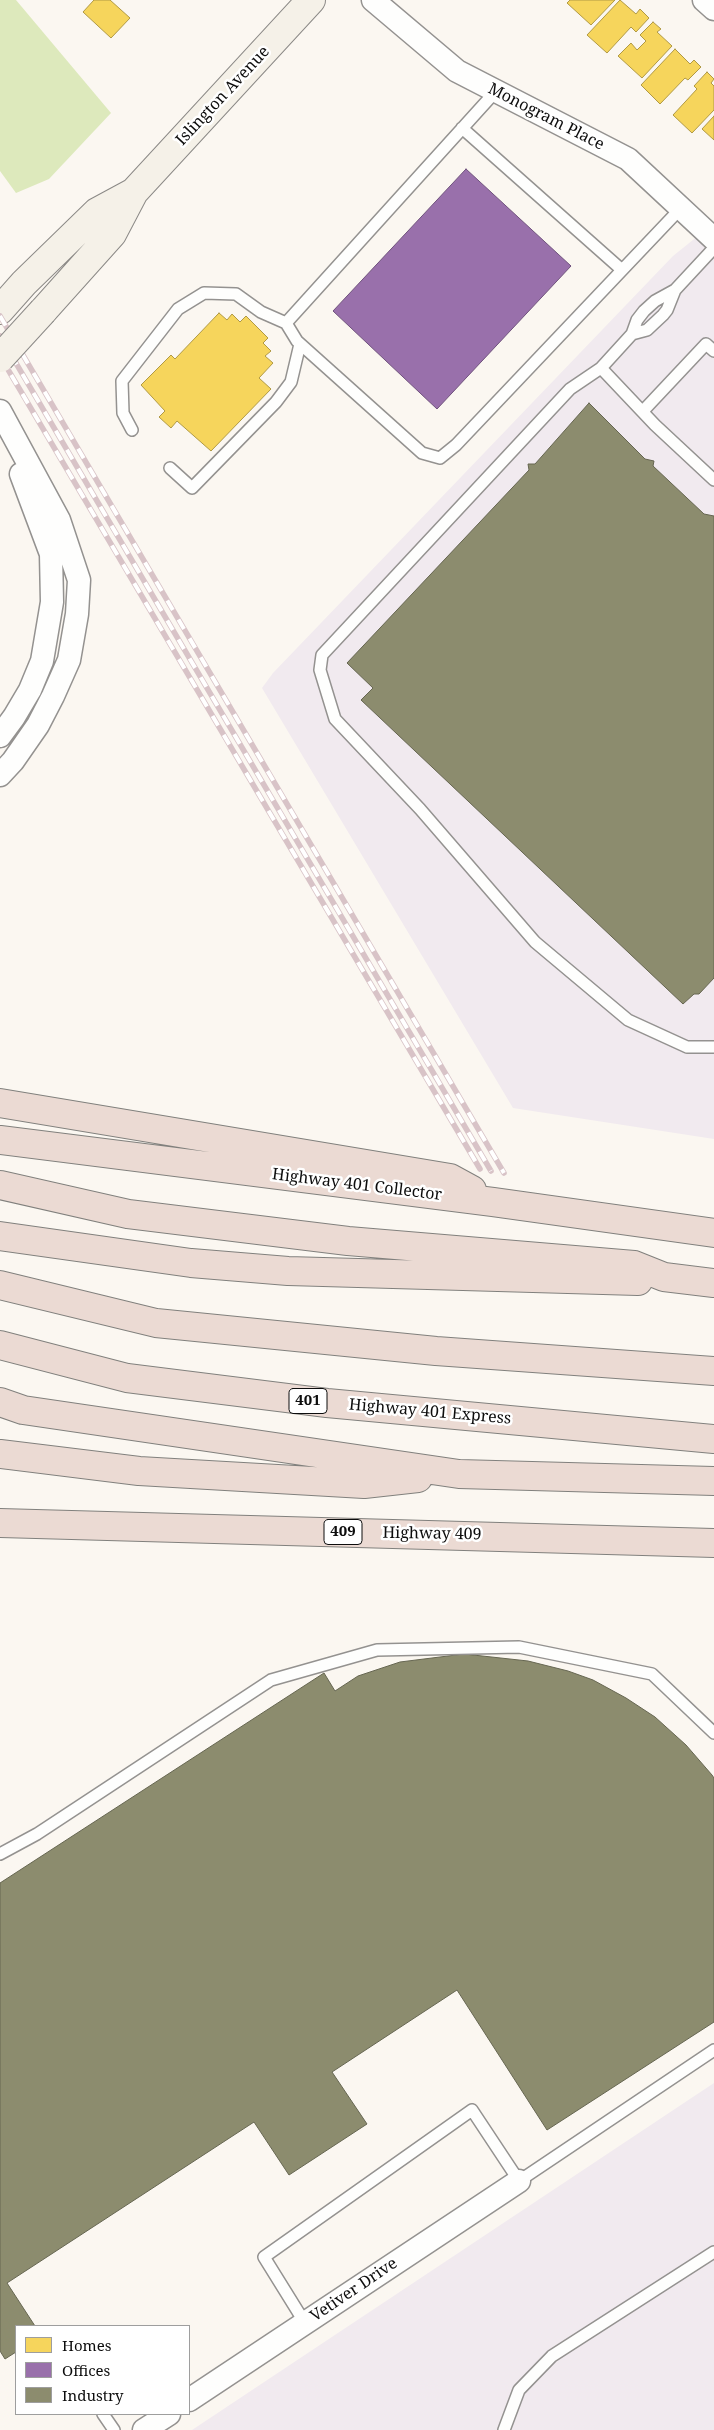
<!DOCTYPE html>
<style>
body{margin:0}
#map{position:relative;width:714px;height:2430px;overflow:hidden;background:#fbf7f1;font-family:"Noto Serif",serif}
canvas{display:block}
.legend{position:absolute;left:15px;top:2325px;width:175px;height:90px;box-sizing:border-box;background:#fff;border:1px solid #9e9e9e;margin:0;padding:6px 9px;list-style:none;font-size:15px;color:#0d0d0d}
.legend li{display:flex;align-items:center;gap:10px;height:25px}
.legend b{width:25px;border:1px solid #9e9e9e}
</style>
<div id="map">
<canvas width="714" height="2430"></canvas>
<ul class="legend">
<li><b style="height:14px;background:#f6d55c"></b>Homes</li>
<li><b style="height:14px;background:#9970ab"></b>Offices</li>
<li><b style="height:14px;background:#8c8c6e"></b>Industry</li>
</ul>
</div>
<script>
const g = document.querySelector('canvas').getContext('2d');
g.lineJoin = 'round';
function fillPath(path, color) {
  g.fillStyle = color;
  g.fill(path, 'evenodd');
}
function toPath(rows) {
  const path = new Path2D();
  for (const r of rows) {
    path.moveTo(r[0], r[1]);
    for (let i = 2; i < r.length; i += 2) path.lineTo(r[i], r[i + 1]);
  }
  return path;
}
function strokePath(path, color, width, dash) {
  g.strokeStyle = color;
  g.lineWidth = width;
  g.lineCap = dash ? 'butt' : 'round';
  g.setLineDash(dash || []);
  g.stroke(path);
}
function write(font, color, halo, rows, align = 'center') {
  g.font = font + ' "Noto Serif",serif';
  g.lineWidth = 5;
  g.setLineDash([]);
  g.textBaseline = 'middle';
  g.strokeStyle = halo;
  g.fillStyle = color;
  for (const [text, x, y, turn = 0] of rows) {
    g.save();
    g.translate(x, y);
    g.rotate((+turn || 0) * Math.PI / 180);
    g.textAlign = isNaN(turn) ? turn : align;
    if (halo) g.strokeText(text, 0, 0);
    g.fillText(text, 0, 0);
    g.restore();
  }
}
fillPath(toPath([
 [714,223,714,1139,513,1108,262,688,273,673,673,256],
 [714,2083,714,2430,192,2430]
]), '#f1eaef');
fillPath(toPath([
 [0,0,16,0,111,113,49,179,16,193,0,171]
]), '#dde9bc');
const homes = toPath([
 [94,0,110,0,130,18,111,38,83,12,94,0],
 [570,0,615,0,591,25,567,3,570,0],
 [620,0,636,14,640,9,649,18,636,32,631,27,607,53,587,35,620,0],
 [653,22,661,29,657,32,672,46,642,78,618,56,631,43,637,50,646,41,640,35,653,22],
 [675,49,690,64,694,60,701,67,688,80,685,78,660,104,641,85,675,49],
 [707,72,714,79,711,83,714,86,714,110,692,133,673,115,697,89,694,86,707,72],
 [714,116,714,140,702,129,714,116],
 [219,313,227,320,232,314,240,322,246,316,268,338,263,343,271,351,265,356,273,363,259,378,271,389,211,451,177,421,171,428,159,417,165,411,141,385,171,355,175,359,219,313]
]);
fillPath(homes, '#f6d55c');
strokePath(homes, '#b09944', 1);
const offices = toPath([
 [466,169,571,266,437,409,333,311,466,169]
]);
fillPath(offices, '#9970ab');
strokePath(offices, '#6f527c', 1);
const industry = toPath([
 [589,403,645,459,654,461,653,466,704,514,714,516,714,978,699,994,694,994,683,1004,361,700,373,688,347,663,529,470,528,464,535,464,589,403],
 [464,1654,528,1661,568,1671,593,1680,626,1698,655,1717,686,1745,712,1775,714,1778,714,2022,547,2130,457,1990,332,2072,367,2124,289,2175,254,2122,7,2283,35,2326,16,2326,16,2352,5,2359,0,2351,0,1883,324,1673,335,1691,358,1676,400,1662,464,1654]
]);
fillPath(industry, '#8c8c6e');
strokePath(industry, '#666651', 1);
const service = toPath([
 [496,91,286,323,297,341,422,453,440,458,456,445,681,208],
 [462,128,622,270],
 [675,290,667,310,663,315,647,330,632,334,637,320,644,311,655,301,675,290,714,248],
 [632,334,601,368,570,389,322,655,320,670,335,719,420,809,535,942,628,1020,687,1047,714,1047],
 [601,368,655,425,714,480],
 [643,411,706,344,714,351],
 [132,430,123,413,122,381,178,309,204,293,236,294,261,312,286,323],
 [170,468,192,488,276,402,291,382,300,344],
 [0,1854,37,1834,271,1680,377,1650,519,1647,652,1674,714,1733],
 [305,2323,264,2257,472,2110,519,2181,714,2050],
 [103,2414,114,2430],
 [504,2430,519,2390,552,2356,714,2252]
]);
const minor = toPath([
 [373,0,457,71,628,159,714,239],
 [704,0,714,9],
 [0,411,59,520,79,580,77,614,69,660,53,696,38,725,13,761,0,775],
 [0,736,14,717,30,690,42,661,52,602,51,554,21,474],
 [189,2400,519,2181],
 [144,2430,169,2414]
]);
const secondary = toPath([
 [0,310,24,283,97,212,134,192],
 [43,311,112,234,134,192,311,0]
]);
const motorway = toPath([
 [0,1103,450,1178,472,1190],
 [0,1140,493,1202,714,1233],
 [0,1185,128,1214,348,1241,634,1265,664,1277,714,1283],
 [0,1236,191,1263,288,1271,638,1281],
 [0,1285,156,1323,436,1351,714,1371],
 [0,1345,127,1378,327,1403,714,1439],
 [0,1402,23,1410,459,1474,714,1481],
 [0,1454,139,1471,364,1484,418,1478],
 [0,1523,714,1543]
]);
strokePath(service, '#949290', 14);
strokePath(minor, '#949290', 25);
strokePath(secondary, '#8b8986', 30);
strokePath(motorway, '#81807d', 30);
strokePath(service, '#fefefd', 11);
strokePath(minor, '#fefefd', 22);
strokePath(secondary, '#f5f1e8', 28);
strokePath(motorway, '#ebdad3', 28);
const rail = toPath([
 [0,316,504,1173],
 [0,336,491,1171],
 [0,356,480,1169]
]);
strokePath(rail, '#d8c3c7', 5.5);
strokePath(rail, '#fff', 4, [11]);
const secondaryBridge = toPath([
 [0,358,43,311]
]);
strokePath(secondaryBridge, '#8b8986', 30, []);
strokePath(secondaryBridge, '#f5f1e8', 28);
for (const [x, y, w] of [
 [308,1401,38],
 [343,1532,38]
]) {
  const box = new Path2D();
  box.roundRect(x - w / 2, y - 12.5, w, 25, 4);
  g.fillStyle = '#fff';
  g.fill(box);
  strokePath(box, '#0d0d0d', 1);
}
write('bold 15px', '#0d0d0d', null, [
 ["401",308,1401],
 ["409",343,1532]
]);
write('16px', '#0d0d0d', '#fff', [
 ["Islington Avenue",223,96,-47],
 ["Monogram Place",546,117,27],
 ["Highway 401 Collector",357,1185,7],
 ["Highway 401 Express",430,1412,5],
 ["Highway 409",432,1534,1],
 ["Vetiver Drive",354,2290,-34]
]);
</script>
